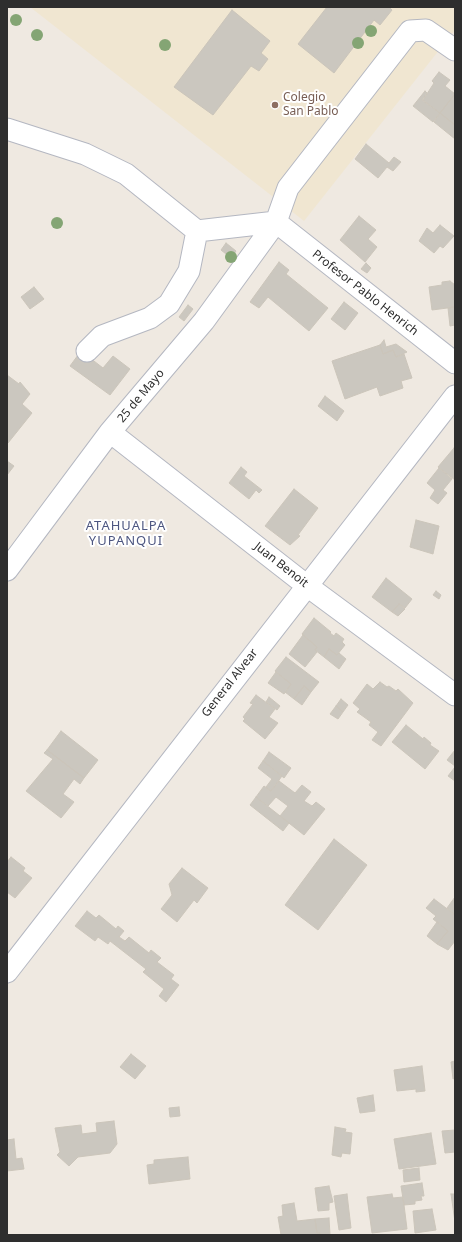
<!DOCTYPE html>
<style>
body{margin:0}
#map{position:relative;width:462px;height:1242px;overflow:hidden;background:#efe9e1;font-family:"Noto Sans",sans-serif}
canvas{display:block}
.frame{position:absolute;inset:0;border:8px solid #2e2e2e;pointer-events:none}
</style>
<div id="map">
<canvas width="462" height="1242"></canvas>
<div class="frame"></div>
</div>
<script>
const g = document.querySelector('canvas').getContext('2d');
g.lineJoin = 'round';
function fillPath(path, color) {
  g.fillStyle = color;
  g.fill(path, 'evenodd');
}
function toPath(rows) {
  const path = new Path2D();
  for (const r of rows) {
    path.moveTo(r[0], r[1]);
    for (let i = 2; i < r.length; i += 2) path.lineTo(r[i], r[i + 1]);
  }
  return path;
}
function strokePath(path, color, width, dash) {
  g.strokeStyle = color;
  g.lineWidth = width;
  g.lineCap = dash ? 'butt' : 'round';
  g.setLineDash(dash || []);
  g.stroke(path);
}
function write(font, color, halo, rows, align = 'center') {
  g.font = font + ' "Noto Sans",sans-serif';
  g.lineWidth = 4;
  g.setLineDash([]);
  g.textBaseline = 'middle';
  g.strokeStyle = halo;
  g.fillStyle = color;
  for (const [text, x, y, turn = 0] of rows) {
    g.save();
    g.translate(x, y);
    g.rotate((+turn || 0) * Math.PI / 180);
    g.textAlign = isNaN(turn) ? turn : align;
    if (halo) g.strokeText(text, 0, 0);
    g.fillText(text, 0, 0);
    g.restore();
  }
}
fillPath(toPath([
 [30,7,455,7,455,30,304,221]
]), '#f0e6d1');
const building = toPath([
 [327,7,389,7,392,10,380,25,374,20,334,73,298,44,327,7],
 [232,10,270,41,261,53,268,59,259,71,251,66,213,115,174,87,232,10],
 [439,72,450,80,445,86,455,94,440,113,423,100,434,83,432,81,439,72],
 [425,91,427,93,422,100,440,113,433,122,413,106,425,91],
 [455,94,455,125,440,113,455,94],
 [440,113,455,125,455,139,434,122,440,113],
 [366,144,389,163,394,157,401,162,393,171,387,167,378,178,355,159,366,144],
 [359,216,376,230,368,239,377,247,365,262,340,240,359,216],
 [440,225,454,236,443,248,440,246,434,253,419,241,427,228,433,233,440,225],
 [226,243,236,251,231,258,221,250,226,243],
 [279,262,289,270,286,274,328,308,309,331,268,297,259,308,250,302,279,262],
 [366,263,371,268,367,273,361,269,366,263],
 [450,281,455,285,455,307,432,310,429,287,442,285,442,282,450,281],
 [34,287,44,299,30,309,21,297,34,287],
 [344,302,358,313,345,330,331,319,344,302],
 [188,305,193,309,184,321,179,317,188,305],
 [455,307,455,325,450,326,448,308,455,307],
 [384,340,386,347,396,344,407,352,396,357,393,350,383,354,380,345,384,340],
 [380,345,383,354,393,350,396,357,404,354,412,378,401,381,403,388,380,396,377,387,345,399,332,361,380,345],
 [81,351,103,368,113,356,130,369,110,395,70,366,81,351],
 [7,375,19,384,20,382,30,394,22,404,32,413,8,443,7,442,7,375],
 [325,396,344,411,337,421,318,406,325,396],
 [454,448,455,449,455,480,438,467,454,448],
 [7,461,14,466,7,475,7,461],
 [241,467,247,472,244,476,262,490,259,493,256,490,249,499,229,483,241,467],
 [439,468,452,479,443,490,447,493,438,504,430,498,435,490,427,483,439,468],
 [294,489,318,508,298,535,300,536,290,545,265,526,294,489],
 [416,520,439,526,433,554,410,547,416,520],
 [386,578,412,599,405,608,399,604,392,612,372,597,386,578],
 [436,591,441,595,439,599,433,595,436,591],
 [399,604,405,609,398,616,392,612,399,604],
 [314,618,331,632,330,633,334,636,336,633,344,639,342,642,345,645,337,655,329,649,324,657,315,650,317,647,302,634,314,618],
 [303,635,317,647,315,650,317,652,305,667,289,654,303,635],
 [329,649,337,655,339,653,346,659,339,669,324,657,329,649],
 [286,657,319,682,311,692,304,686,294,699,285,692,291,684,275,671,286,657],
 [276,672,291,684,284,694,268,683,276,672],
 [380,682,387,687,389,686,396,691,398,689,413,703,381,746,372,740,378,732,369,725,371,722,357,712,360,709,353,703,367,684,373,689,380,682],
 [304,686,311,692,302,705,294,699,304,686],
 [256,695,275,709,269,717,278,723,265,739,243,721,245,719,243,717,253,704,250,703,256,695],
 [269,697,280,706,277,710,266,702,269,697],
 [341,699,348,705,343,712,336,706,341,699],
 [336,706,343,712,338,719,330,714,336,706],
 [406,725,423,739,424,737,431,743,430,745,439,751,425,769,392,742,406,725],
 [61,731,98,760,84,778,47,750,61,731],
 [47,750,84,778,80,784,74,779,63,794,74,802,61,818,26,791,53,759,44,753,47,750],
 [455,750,455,766,447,760,455,750],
 [269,752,291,768,284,778,263,761,269,752],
 [263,761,282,776,271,791,266,787,272,779,258,768,263,761],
 [455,767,455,781,448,776,455,767],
 [279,781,295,793,302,785,311,792,304,801,312,806,316,802,325,809,304,835,280,816,288,806,276,797,268,806,256,797,264,786,271,791,279,781],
 [256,797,289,823,283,831,250,805,256,797],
 [334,839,367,865,318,930,285,905,334,839],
 [11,857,25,868,23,871,32,878,15,898,7,892,7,862,11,857],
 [182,868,208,888,197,903,194,900,177,922,161,909,172,895,169,884,182,868],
 [455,897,455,912,454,914,447,908,455,897],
 [434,899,454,914,455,912,455,941,448,950,437,944,448,931,433,919,436,916,426,908,434,899],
 [87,911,96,918,99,915,116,929,118,926,124,931,119,937,125,941,129,937,149,953,151,950,161,958,157,962,174,975,171,979,179,985,166,1002,159,996,164,989,143,972,146,969,110,941,108,944,98,937,95,941,75,926,87,911],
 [437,922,448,931,437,944,427,936,437,922],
 [131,1054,146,1066,135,1079,120,1067,131,1054],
 [455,1061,455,1078,453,1079,451,1062,455,1061],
 [422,1066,425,1091,416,1092,416,1089,397,1091,394,1070,422,1066],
 [373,1095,375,1111,360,1113,357,1098,373,1095],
 [179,1107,180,1116,170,1117,169,1108,179,1107],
 [114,1121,117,1144,110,1153,78,1157,69,1166,57,1155,60,1152,55,1128,81,1125,82,1134,97,1132,96,1123,114,1121],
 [335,1127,346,1129,345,1132,352,1133,350,1154,342,1153,341,1157,332,1155,335,1127],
 [455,1130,455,1152,445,1153,442,1131,455,1130],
 [431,1133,436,1164,399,1169,394,1139,431,1133],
 [14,1139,16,1159,22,1158,24,1169,7,1171,7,1140,14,1139],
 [188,1157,190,1179,149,1184,147,1165,154,1164,154,1160,188,1157],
 [419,1168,420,1180,404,1182,403,1170,419,1168],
 [422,1183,424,1196,421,1196,422,1200,415,1201,415,1204,404,1205,401,1186,422,1183],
 [329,1186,333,1202,329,1203,329,1210,318,1211,315,1188,329,1186],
 [347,1194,351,1228,339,1230,334,1196,347,1194],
 [392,1194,393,1198,403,1197,407,1229,372,1233,367,1197,392,1194],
 [451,1194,455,1194,455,1222,451,1194],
 [294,1203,297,1221,315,1219,317,1233,320,1233,320,1235,281,1235,278,1217,283,1216,282,1205,294,1203],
 [432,1209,436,1230,415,1233,413,1211,432,1209],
 [329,1218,330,1235,320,1235,320,1233,317,1233,315,1219,329,1218]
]);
fillPath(building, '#cbc7bf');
strokePath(building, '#cbc5ba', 1);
const minor = toPath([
 [7,129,85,154,126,174,197,231,276,222],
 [276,222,455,363],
 [87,351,102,336,150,318,169,304,189,271,197,231],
 [110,432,306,585,455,695],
 [7,570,110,432,204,321,276,222,288,188,410,31,426,30,455,50],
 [7,972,455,396]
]);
strokePath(minor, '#b4b7c1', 23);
strokePath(minor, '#fff', 21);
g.fillStyle = '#84a574';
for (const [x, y] of [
 [16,20],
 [371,31],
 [37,35],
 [358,43],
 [165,45],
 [57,223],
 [231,257]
]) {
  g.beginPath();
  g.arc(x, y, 6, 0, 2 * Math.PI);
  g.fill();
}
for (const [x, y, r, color] of [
 [275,105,4,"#8d6e63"]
]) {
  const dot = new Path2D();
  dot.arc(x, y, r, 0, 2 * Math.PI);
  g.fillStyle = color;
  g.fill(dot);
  strokePath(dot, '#fff', 1.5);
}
write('12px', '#785e54', '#fff', [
 ["Colegio",283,98],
 ["San Pablo",283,112]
], 'left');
write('12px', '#2e2e2e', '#fff', [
 ["Profesor Pablo Henrich",365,293,38],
 ["25 de Mayo",141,396,-50],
 ["Juan Benoit",281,565,38],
 ["General Alvear",230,683,-52]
]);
g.letterSpacing = '1px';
write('13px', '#4d5680', '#fff', [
 ["ATAHUALPA",126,526],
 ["YUPANQUI",126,541]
]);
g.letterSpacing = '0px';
</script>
